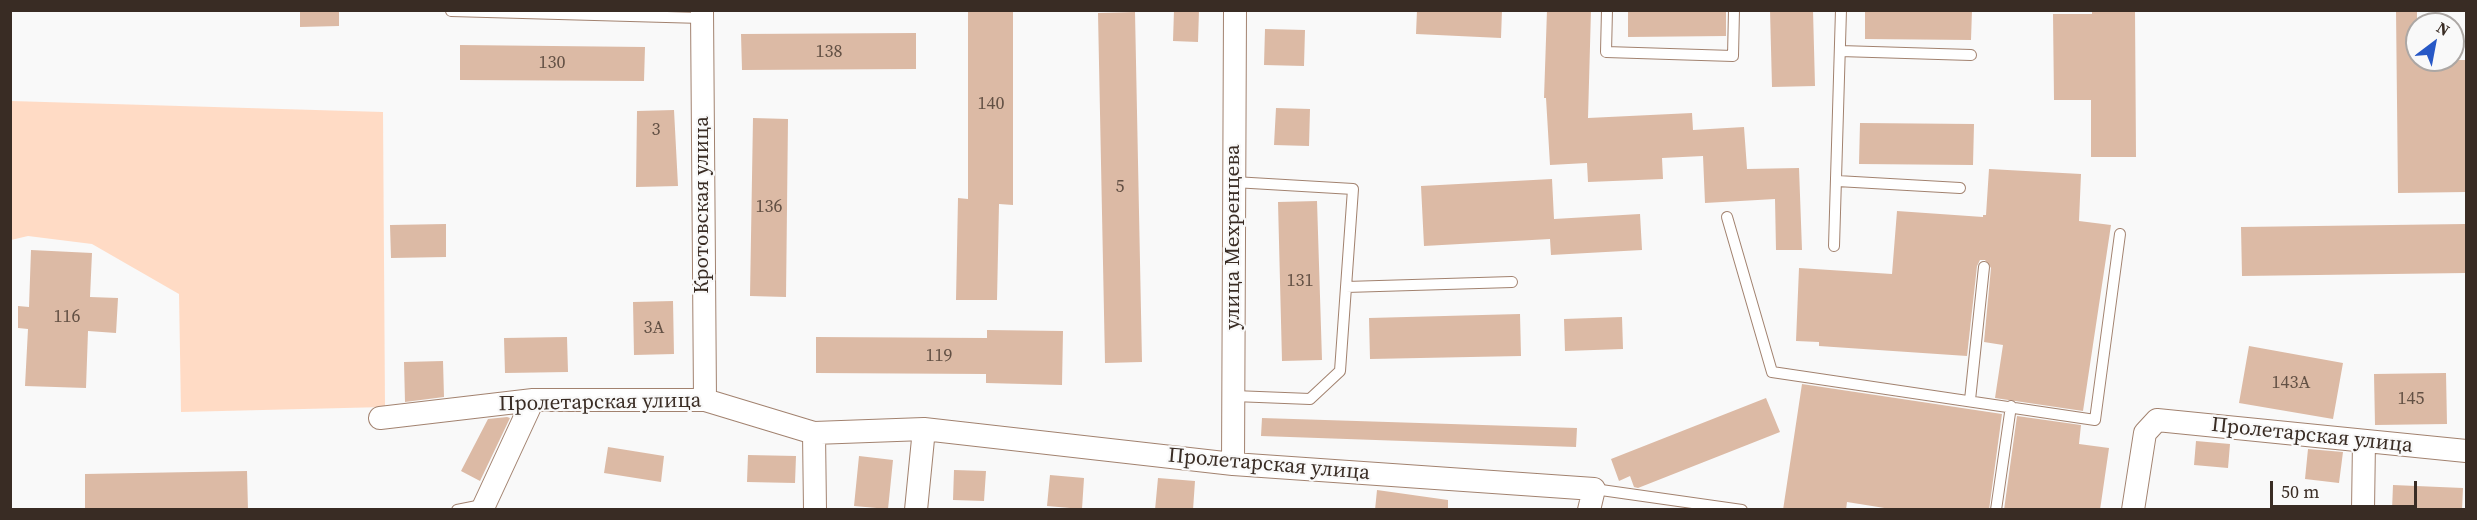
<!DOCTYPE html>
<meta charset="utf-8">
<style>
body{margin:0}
#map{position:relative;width:2477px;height:520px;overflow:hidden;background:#f9f9f9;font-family:"Source Serif 4",serif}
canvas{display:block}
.frame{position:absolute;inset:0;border:12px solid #392c24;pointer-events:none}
.north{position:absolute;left:2405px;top:12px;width:60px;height:60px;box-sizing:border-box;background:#f9f9f9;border:2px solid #aca7a4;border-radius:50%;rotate:32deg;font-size:16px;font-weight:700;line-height:24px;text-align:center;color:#392c24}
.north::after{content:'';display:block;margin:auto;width:21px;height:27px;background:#2758c6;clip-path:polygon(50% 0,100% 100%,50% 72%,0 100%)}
.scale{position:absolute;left:2270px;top:481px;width:147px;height:27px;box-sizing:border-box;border:3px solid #392c24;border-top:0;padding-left:8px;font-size:18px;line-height:21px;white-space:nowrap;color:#392c24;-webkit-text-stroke:4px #f9f9f9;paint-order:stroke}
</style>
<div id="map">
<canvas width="2477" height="520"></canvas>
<div class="frame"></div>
<div class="north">N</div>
<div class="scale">50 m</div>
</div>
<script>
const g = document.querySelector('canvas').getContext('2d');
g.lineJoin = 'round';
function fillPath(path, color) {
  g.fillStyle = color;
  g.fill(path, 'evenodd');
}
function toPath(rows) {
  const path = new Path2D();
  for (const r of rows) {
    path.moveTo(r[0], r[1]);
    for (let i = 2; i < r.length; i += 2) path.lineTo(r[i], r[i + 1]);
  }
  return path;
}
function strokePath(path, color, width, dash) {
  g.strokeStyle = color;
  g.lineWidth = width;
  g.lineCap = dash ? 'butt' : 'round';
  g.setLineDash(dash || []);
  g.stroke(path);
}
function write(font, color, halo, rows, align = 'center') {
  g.font = font + ' "Source Serif 4",serif';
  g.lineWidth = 4.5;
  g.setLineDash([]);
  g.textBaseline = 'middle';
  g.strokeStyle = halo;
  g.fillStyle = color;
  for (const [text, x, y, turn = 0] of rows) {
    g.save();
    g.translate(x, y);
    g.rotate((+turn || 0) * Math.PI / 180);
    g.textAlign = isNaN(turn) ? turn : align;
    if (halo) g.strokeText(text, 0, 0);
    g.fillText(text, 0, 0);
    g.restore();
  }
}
fillPath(toPath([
 [11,101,383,112,385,407,181,412,179,294,92,244,28,236,11,240]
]), '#ffdbc5');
fillPath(toPath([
 [300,10,339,10,339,26,300,27],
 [968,10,1013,10,1013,205,999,204,997,300,956,300,958,198,968,199],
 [1174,10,1199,10,1198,42,1173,41],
 [1417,10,1502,10,1501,38,1416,34],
 [1547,10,1591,10,1588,118,1692,113,1693,130,1744,127,1747,169,1799,168,1802,250,1776,250,1775,199,1705,203,1703,156,1662,158,1663,179,1588,182,1587,163,1550,165,1546,98,1544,98],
 [1628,10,1726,10,1726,36,1628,37],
 [1770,10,1813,10,1815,86,1772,87],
 [1865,10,1972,10,1971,40,1865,39],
 [2092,10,2135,10,2136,157,2091,157,2091,100,2054,100,2053,14,2092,14],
 [2396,10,2417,10,2417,60,2466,60,2466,192,2398,193],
 [1135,12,1142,362,1105,363,1098,13],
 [1265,29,1305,30,1304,66,1264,65],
 [916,33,916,69,742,70,741,34],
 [460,45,645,47,644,81,460,80],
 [1276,108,1310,109,1309,146,1274,145],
 [674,110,678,186,636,187,637,111],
 [753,118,788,119,786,297,750,296],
 [1860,123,1974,124,1973,165,1859,164],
 [1989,169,2081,174,2079,221,2111,225,2083,411,1995,398,2003,345,1984,342,1991,268,1985,260,1980,260,1977,266,1967,356,1819,346,1819,342,1796,341,1799,268,1892,274,1897,211,1983,217,1983,215,1986,215],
 [1552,179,1554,219,1640,214,1642,250,1551,255,1550,239,1424,246,1421,186],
 [1317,201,1322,360,1282,361,1278,202],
 [446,224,446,257,391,258,390,225],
 [2466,224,2466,273,2242,276,2241,227],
 [31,250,92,253,90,297,118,298,116,333,88,331,86,388,25,386,28,329,18,328,18,306,29,307],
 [673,301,674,354,634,355,633,302],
 [1520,314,1521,356,1370,359,1369,318],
 [1622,317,1623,349,1565,351,1564,319],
 [987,330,1063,331,1062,385,986,383,986,374,816,373,816,337,987,338],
 [567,337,568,372,505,373,504,338],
 [2249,346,2343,363,2333,419,2239,403],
 [443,361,444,397,405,402,404,362],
 [2446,373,2447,424,2375,425,2374,374],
 [1802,384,2002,414,1989,510,1897,510,1847,502,1846,510,1783,510],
 [1766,398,1780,432,1638,488,1634,487,1630,476,1619,481,1611,459],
 [2017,416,2081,425,2079,444,2109,448,2100,510,2004,510],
 [507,417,510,418,480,481,461,471,488,419],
 [1262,418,1577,428,1576,447,1261,436],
 [2196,441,2230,444,2228,468,2194,465],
 [608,447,664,456,661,482,604,473],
 [2308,449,2343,452,2339,483,2305,479],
 [748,455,796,456,795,483,747,482],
 [859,456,893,460,888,509,854,506],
 [954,470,986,471,984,501,953,500],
 [247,471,248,510,85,510,85,474],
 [1050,475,1084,478,1082,509,1047,506],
 [1158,478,1195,481,1193,510,1155,510],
 [2393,485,2463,488,2462,510,2392,510],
 [1377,490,1448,500,1448,510,1375,510]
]), '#dcbaa5');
const service = toPath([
 [1607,10,1606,52,1733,56,1734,10],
 [451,11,702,18],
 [1840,51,1971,55],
 [1837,181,1960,188],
 [1727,217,1772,372,2095,420,2120,234],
 [1834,246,1841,10],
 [1346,287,1512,282],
 [1234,396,1310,399,1340,371,1353,189,1234,182],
 [1970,400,1984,267],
 [1594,489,1742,510],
 [457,510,482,505],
 [1996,510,2011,406]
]);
const minor = toPath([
 [702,10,705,400],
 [380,418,533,400,705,400,814,433,924,429,1233,464,1594,489,1589,510],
 [814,433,815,510],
 [1233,464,1235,10],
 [482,510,533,400],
 [916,510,924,429],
 [2133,510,2145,433,2157,420,2466,451],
 [2363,510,2364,441]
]);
strokePath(service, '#a2826f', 12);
strokePath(minor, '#a2826f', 24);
strokePath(service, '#fff', 10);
strokePath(minor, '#fff', 22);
write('18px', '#625044', null, [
 ["138",829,52],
 ["130",552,63],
 ["140",991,104],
 ["3",656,130],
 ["5",1120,187],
 ["136",769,207],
 ["131",1300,281],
 ["116",67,317],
 ["3А",654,328],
 ["119",939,356],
 ["143А",2291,383],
 ["145",2411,399]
]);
write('21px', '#392c24', '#f9f9f9', [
 ["Кротовская улица",703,205,-90],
 ["улица Мехренцева",1234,237,-90],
 ["Пролетарская улица",600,403,-1],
 ["Пролетарская улица",2312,436,6],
 ["Пролетарская улица",1269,465,5]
]);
</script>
